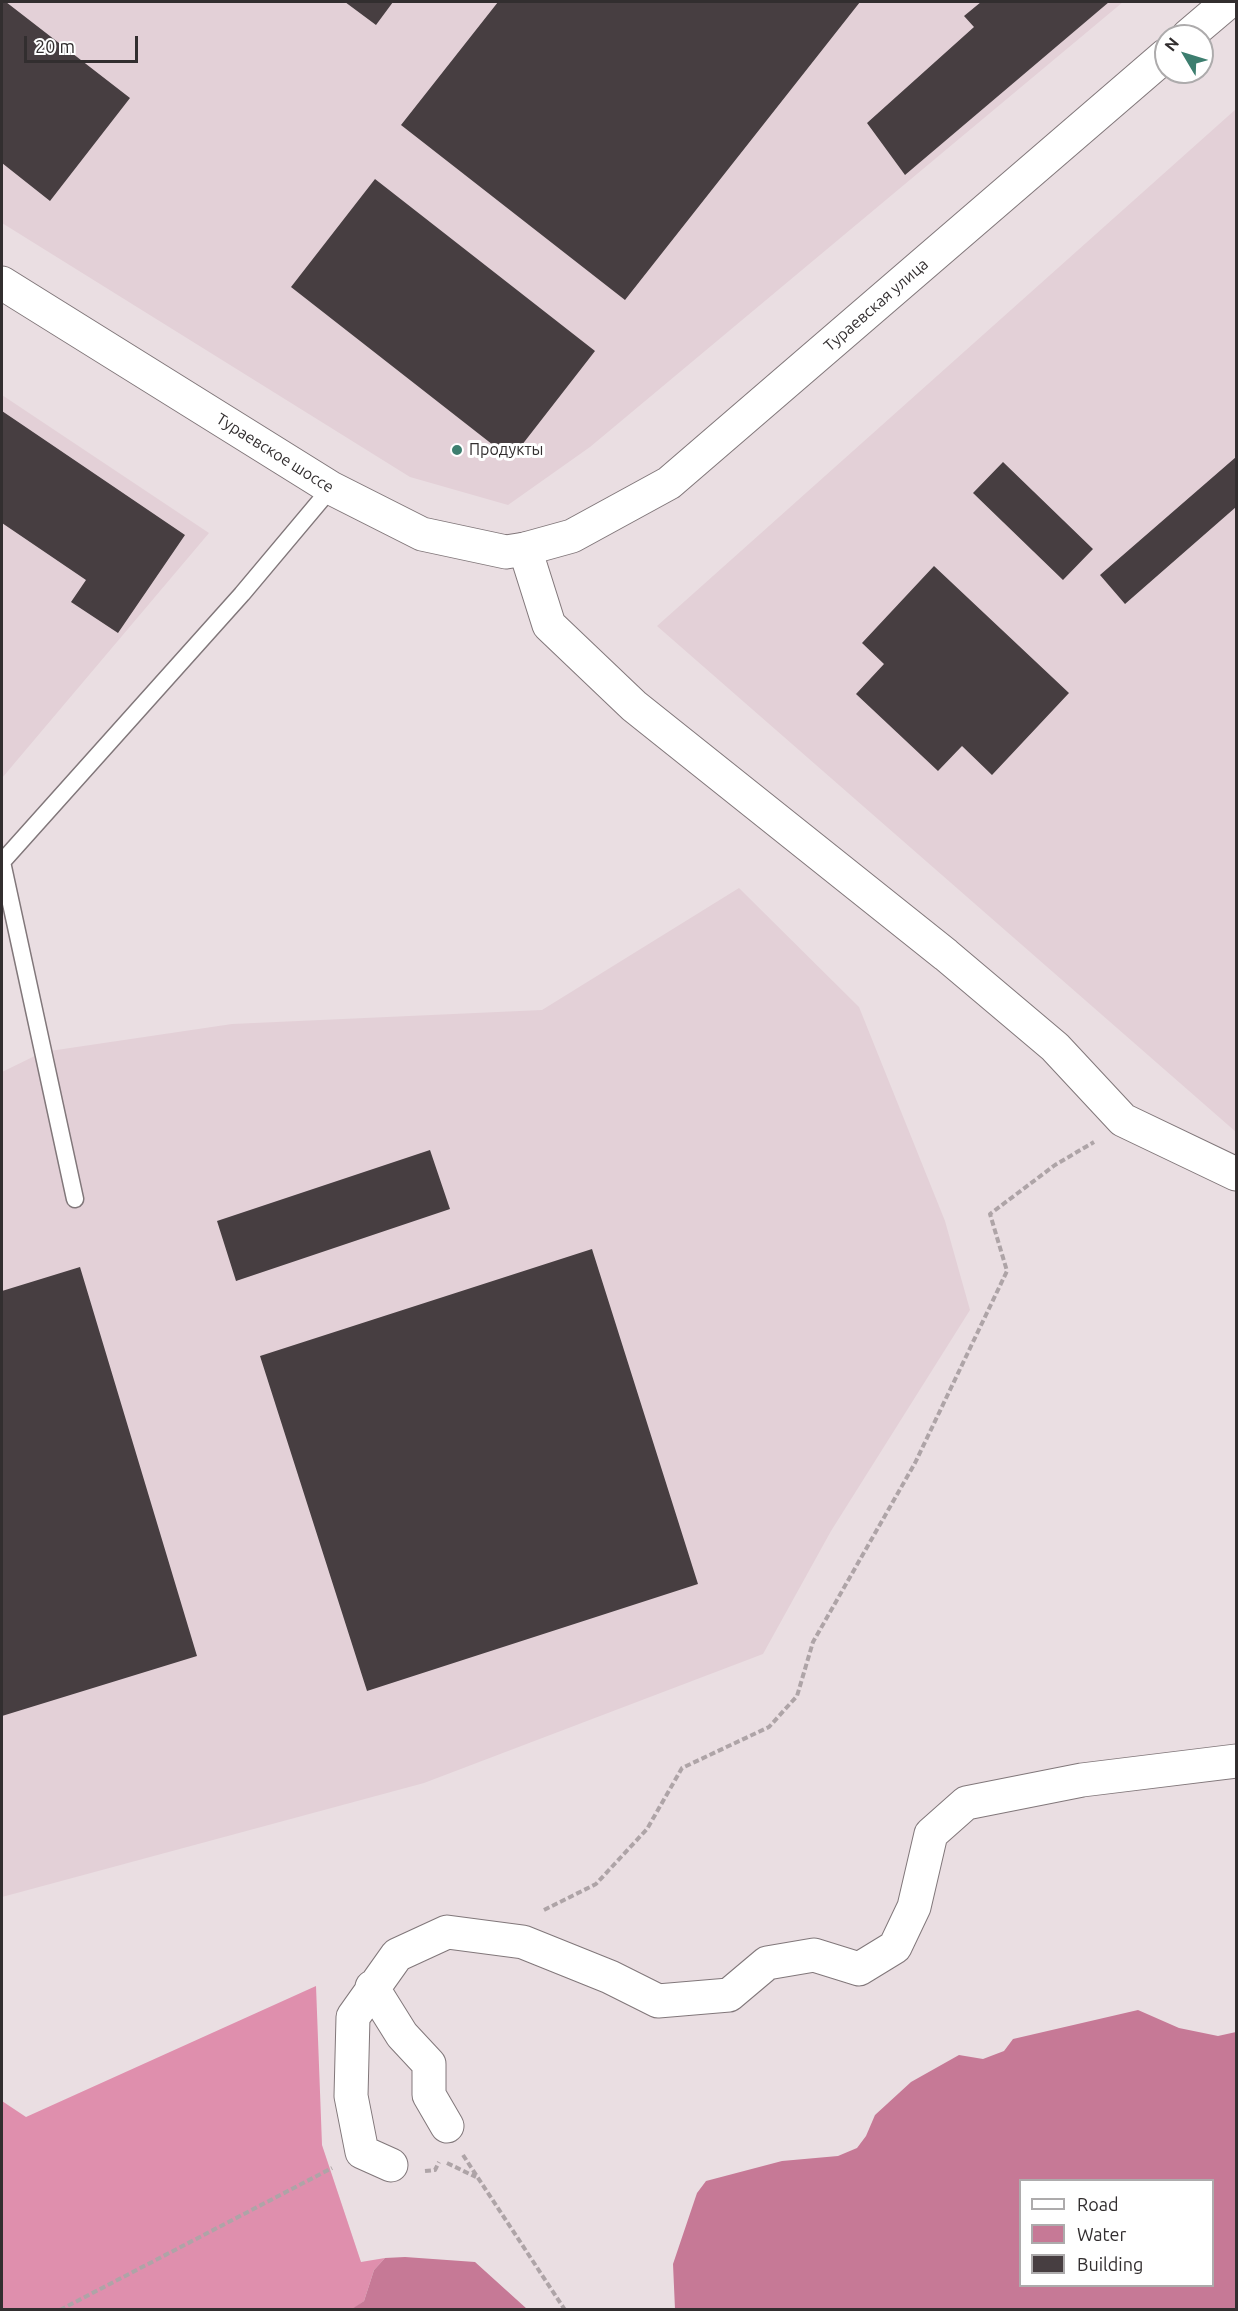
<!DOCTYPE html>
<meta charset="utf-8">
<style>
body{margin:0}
#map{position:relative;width:1238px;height:2311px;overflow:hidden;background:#eadee2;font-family:Ubuntu,sans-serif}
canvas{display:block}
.frame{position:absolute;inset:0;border:3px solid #322e2f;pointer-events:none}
.legend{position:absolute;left:1019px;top:2179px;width:195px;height:108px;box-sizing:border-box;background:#fff;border:2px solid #adabac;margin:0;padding:8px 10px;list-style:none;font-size:18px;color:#322e2f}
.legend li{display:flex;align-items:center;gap:12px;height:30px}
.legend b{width:30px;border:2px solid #adabac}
.north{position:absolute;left:1154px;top:24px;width:60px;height:60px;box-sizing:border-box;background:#fff;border:2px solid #adabac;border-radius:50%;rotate:308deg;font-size:16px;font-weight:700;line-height:24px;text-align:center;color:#322e2f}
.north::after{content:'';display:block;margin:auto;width:21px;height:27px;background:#3d7e6f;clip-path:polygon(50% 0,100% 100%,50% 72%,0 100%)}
.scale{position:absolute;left:24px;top:36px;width:114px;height:27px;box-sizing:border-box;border:3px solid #322e2f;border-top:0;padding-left:8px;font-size:18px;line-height:21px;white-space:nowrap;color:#322e2f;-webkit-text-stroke:4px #fff;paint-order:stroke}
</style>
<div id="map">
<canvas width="1238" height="2311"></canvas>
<div class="frame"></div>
<ul class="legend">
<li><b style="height:8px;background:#fff"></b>Road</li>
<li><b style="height:16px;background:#c67996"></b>Water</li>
<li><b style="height:16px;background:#473e41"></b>Building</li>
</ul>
<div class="north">N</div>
<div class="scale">20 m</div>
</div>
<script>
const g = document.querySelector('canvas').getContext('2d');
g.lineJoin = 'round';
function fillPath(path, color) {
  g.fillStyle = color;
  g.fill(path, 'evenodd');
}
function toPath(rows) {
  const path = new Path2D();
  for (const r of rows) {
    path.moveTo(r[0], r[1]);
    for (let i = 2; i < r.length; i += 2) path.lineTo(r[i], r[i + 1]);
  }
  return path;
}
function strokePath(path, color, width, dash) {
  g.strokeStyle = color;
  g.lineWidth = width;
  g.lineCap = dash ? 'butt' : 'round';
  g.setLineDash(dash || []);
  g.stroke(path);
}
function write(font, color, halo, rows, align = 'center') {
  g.font = font + ' Ubuntu,sans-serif';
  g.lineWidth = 6;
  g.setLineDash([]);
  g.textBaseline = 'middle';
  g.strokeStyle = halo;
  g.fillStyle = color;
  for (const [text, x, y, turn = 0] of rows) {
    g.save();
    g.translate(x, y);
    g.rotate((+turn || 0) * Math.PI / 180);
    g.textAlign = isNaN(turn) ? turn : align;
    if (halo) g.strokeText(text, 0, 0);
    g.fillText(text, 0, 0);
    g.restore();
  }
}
fillPath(toPath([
 [2,2,1123,2,590,447,508,505,410,477,2,223],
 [1236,109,1236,1132,657,626],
 [2,395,209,533,2,778],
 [739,888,859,1007,945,1221,970,1310,831,1531,763,1654,424,1783,2,1897,2,1072,43,1052,232,1024,542,1010]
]), '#e3d0d7');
fillPath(toPath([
 [316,1986,322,2145,361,2262,385,2258,374,2270,364,2301,352,2310,2,2309,2,2101,26,2117]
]), '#df8fad');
fillPath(toPath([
 [1138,2010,1179,2028,1218,2036,1236,2032,1236,2309,675,2309,673,2264,697,2193,706,2181,782,2161,838,2156,857,2148,866,2136,875,2115,911,2082,959,2055,983,2059,1004,2051,1013,2039],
 [1020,2180,1212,2180,1212,2286,1020,2286],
 [405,2257,475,2262,527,2309,352,2309,364,2301,374,2270,385,2258]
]), '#c67996');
fillPath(toPath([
 [2,2,6,2,130,98,50,201,2,163],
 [345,2,393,2,376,25],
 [498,2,860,2,625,300,401,125],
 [981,2,1109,2,905,175,867,123,974,27,964,16],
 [375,179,595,351,511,459,291,287],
 [2,411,185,535,118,633,71,602,86,580,2,523],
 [1236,457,1236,507,1125,604,1100,575],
 [1003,462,1093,549,1063,580,973,493],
 [934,566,1069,693,992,775,962,746,938,771,856,694,884,664,862,643],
 [430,1150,450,1209,236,1281,217,1221],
 [592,1249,698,1584,367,1691,260,1356],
 [80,1267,197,1656,2,1716,2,1291]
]), '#473e41');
const lane = toPath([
 [2,862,242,594,331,488],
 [2,862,75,1199]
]);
const street = toPath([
 [525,549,549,625,634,706,946,955,1055,1047,1123,1120,1236,1174],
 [372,1987,402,2035,429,2064,429,2095,447,2126],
 [391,2165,362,2152,351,2096,353,2017,397,1955,447,1932,523,1942,610,1977,658,2001,729,1995,767,1963,814,1955,859,1969,895,1947,914,1907,931,1834,966,1803,1082,1780,1236,1761]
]);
const secondary = toPath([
 [1188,36,1228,2],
 [2,283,331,488,422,534,506,552,525,549,572,536,669,483,1166,55]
]);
strokePath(lane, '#81777a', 19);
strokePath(street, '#81777a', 35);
strokePath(secondary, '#81777a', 35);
strokePath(toPath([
 [544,1910,596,1884,647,1829,682,1768,769,1727,797,1696,813,1642,915,1463,1007,1271,990,1214,1055,1165,1094,1142],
 [463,2155,565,2310],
 [447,2163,476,2177],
 [425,2171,435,2170,439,2162],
 [60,2310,332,2168]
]), '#aea4a7', 4, [6, 3]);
strokePath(lane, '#fff', 16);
strokePath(street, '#fff', 33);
strokePath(secondary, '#fff', 33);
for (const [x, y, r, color] of [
 [457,450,6,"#3d7e6f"]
]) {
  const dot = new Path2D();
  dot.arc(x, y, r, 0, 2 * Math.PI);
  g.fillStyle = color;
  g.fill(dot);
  strokePath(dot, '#fff', 2);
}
write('16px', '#322e2f', '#fff', [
 ["Тураевская улица",876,305,-41],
 ["Тураевское шоссе",275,453,32]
]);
write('16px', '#322e2f', '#fff', [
 ["Продукты",469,450]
], 'left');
</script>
